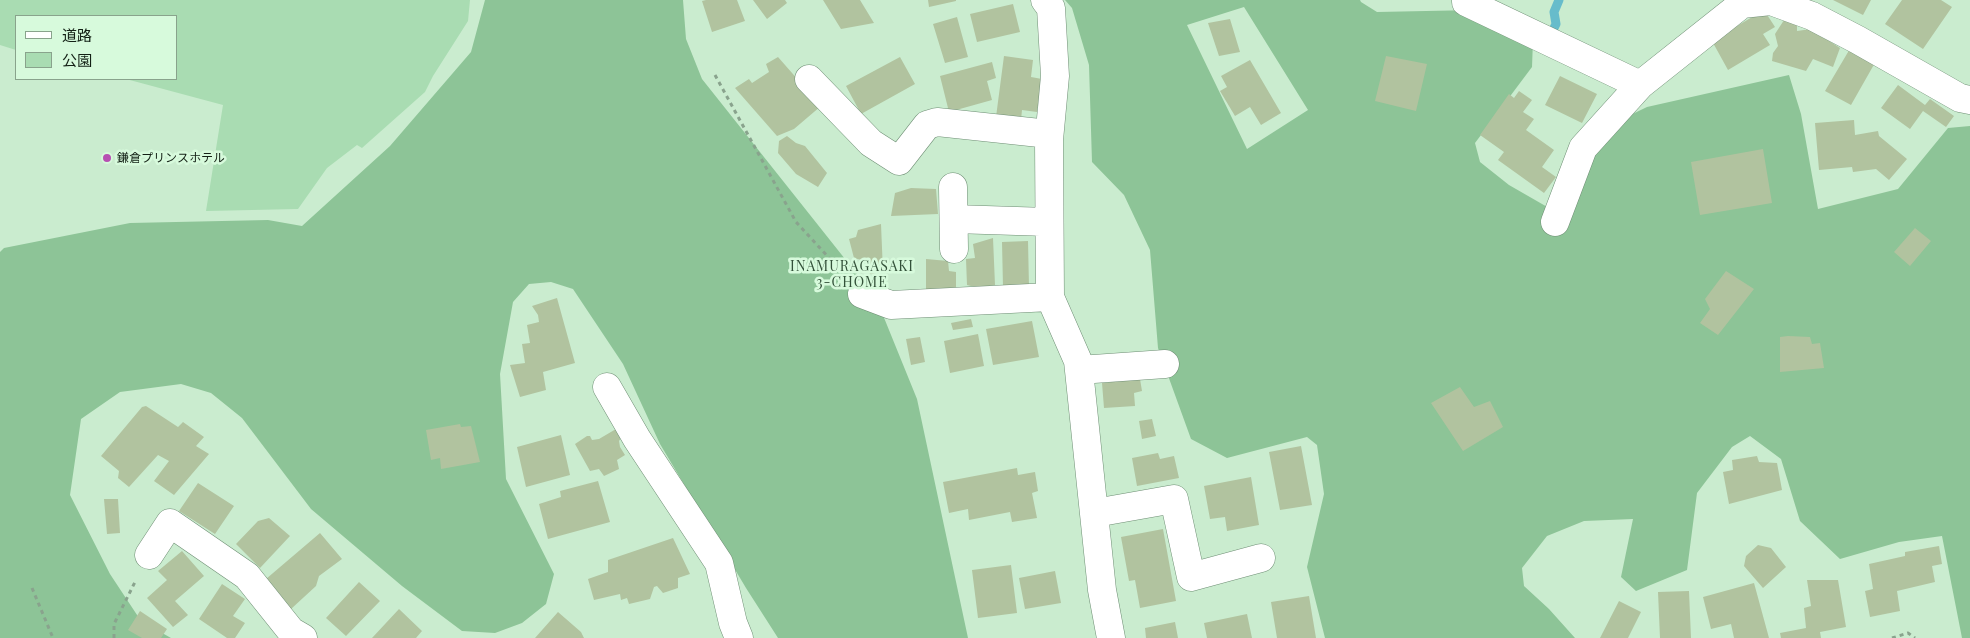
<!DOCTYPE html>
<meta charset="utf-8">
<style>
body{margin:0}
#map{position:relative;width:1970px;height:638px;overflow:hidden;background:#caeccf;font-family:"Playfair Display","Noto Sans JP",serif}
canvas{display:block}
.legend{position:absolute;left:15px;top:15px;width:162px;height:65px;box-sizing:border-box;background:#d7fadc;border:1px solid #89a38c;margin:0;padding:6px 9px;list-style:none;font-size:15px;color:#132015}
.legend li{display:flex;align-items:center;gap:10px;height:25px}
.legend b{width:25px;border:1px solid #89a38c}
</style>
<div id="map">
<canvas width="1970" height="638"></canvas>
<ul class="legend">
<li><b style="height:6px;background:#fff"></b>道路</li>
<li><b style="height:14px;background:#a9dcb2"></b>公園</li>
</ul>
</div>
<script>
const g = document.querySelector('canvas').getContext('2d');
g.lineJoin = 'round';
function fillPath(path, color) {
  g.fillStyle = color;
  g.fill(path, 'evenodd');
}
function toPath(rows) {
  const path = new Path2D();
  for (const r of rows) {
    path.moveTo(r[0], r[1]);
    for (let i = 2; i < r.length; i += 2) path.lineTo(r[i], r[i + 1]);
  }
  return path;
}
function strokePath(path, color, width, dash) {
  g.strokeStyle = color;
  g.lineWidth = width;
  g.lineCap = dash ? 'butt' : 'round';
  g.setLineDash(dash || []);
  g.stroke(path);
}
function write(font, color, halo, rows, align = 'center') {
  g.font = font + ' "Playfair Display","Noto Sans JP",serif';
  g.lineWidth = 5;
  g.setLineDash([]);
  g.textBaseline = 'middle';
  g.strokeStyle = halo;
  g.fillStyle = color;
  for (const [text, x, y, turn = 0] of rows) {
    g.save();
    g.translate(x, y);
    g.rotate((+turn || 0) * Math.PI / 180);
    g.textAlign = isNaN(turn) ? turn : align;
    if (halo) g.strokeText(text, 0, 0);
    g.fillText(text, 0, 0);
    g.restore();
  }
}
fillPath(toPath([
 [0,0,470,0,468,21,433,76,425,92,362,148,357,145,327,168,298,209,206,211,223,105,126,79,176,79,176,16,16,16,16,50,0,45]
]), '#a9dcb2');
fillPath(toPath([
 [485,0,683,0,686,39,702,79,876,298,917,399,968,638,778,638,746,588,660,444,623,364,573,289,551,282,529,284,513,302,500,374,506,479,554,574,546,604,522,623,495,633,462,631,402,586,311,509,242,418,211,393,181,384,120,392,81,419,70,495,110,574,141,621,171,638,0,638,0,252,4,248,130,223,268,220,302,226,390,146,471,52],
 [1065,0,1360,0,1361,2,1377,12,1475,10,1533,40,1532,67,1475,143,1480,162,1509,185,1549,208,1585,137,1647,107,1789,75,1801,114,1818,209,1898,189,1948,128,1970,126,1970,638,1962,638,1942,536,1899,542,1840,559,1800,521,1781,459,1750,436,1732,447,1697,493,1687,570,1636,591,1621,577,1633,519,1584,521,1547,536,1522,568,1524,586,1549,609,1575,638,1325,638,1307,567,1324,494,1317,445,1307,437,1227,458,1191,439,1158,348,1150,250,1124,195,1092,162,1089,65,1072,8],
 [1244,7,1308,110,1247,149,1187,25]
]), '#8dc497');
strokePath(toPath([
 [1551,34,1556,24,1554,12,1559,0]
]), '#67bccb', 9);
fillPath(toPath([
 [706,0,737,0,745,21,712,32,702,1],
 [753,0,785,0,787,3,767,19],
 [823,0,860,0,874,23,841,29],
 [928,0,956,0,956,1,929,7],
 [1833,0,1871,0,1863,15],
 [1902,0,1941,0,1952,7,1923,49,1885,24],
 [1013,4,1020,32,977,42,970,14],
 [1764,10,1775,27,1763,34,1770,45,1728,70,1712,41],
 [957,17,968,57,945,63,933,24],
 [1786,17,1797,22,1797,31,1811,29,1840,48,1833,67,1813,59,1806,71,1772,61,1773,53,1778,46,1775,34],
 [1230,19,1240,52,1219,56,1208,23],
 [1851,47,1876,61,1851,105,1825,91],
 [1004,56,1033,60,1031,77,1042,79,1037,112,1022,110,1021,120,996,117],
 [1386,56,1427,64,1416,111,1375,101],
 [778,57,821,106,794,129,777,136,735,88,749,79,752,83,769,72,766,64],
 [900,57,915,84,861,114,846,86],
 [1250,60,1281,113,1261,125,1250,107,1235,116,1220,91,1227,87,1221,76],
 [992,62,996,78,987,81,992,100,949,112,940,76],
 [1560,76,1597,94,1582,123,1545,105],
 [1898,85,1925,105,1930,99,1954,116,1946,127,1923,111,1910,129,1881,108],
 [1519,91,1532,100,1523,112,1534,119,1526,130,1554,150,1542,167,1556,177,1544,193,1498,160,1504,152,1480,135,1509,94,1514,98],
 [1854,120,1855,135,1878,131,1879,136,1907,159,1889,180,1876,169,1853,172,1852,167,1819,170,1815,123],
 [787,136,796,143,805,146,827,173,818,187,796,174,778,153,779,141],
 [1763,149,1772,203,1700,215,1691,162],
 [911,188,936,189,938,214,891,216,895,193],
 [881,224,883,272,870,274,865,261,854,258,849,239,856,237,858,230],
 [1915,228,1931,241,1910,266,1894,252],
 [993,238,995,285,979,288,967,285,966,259,975,258,973,244],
 [1028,241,1029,287,1003,287,1002,242],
 [926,259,948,261,949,271,956,272,956,291,926,291],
 [1726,271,1754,289,1718,335,1700,323,1710,309,1705,299],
 [557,298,575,363,543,372,546,390,520,397,510,365,525,363,522,344,530,343,527,325,539,322,538,315,532,306],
 [971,319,973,327,953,330,951,323],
 [1032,321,1039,357,993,365,986,329],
 [978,334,984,366,950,373,944,341],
 [1788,336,1810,337,1812,344,1820,343,1824,368,1780,372,1780,337],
 [920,337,925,362,911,365,906,339],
 [1140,379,1142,391,1134,393,1135,406,1104,408,1102,383],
 [1460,387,1474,407,1490,401,1503,427,1463,451,1431,403],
 [146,406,178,427,183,422,204,437,196,446,209,454,174,495,154,481,169,461,158,455,129,487,118,478,119,471,101,456,142,407],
 [1152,419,1156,436,1142,439,1139,421],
 [460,424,461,427,471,426,480,462,441,469,440,458,431,460,426,430],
 [616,429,621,438,619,441,620,447,625,455,617,460,619,469,604,476,599,469,590,471,575,444,587,436,590,436,592,440,599,439],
 [561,435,570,475,526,487,517,447],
 [1301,446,1312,505,1280,510,1269,452],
 [1158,453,1160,459,1174,456,1179,478,1137,486,1132,458],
 [1757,456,1759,462,1777,463,1782,490,1729,504,1723,472,1733,470,1732,460],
 [1017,468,1018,475,1035,472,1038,491,1032,493,1037,518,1012,522,1010,512,969,520,968,509,949,513,943,482],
 [1251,477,1259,525,1227,531,1225,517,1210,519,1204,486],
 [598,481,610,522,548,539,539,504,561,497,560,491],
 [198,483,234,506,215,534,179,511],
 [104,499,118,499,120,533,107,534],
 [269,518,290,536,260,568,236,544,258,521],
 [1163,529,1176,601,1140,608,1135,580,1129,581,1121,537],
 [320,533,342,559,319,576,316,586,291,609,266,579],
 [673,538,690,574,678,578,678,588,663,593,657,586,654,587,650,599,629,604,627,598,621,600,620,594,594,600,588,579,608,572,608,560],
 [1758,545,1771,548,1786,567,1763,588,1744,566,1746,556],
 [1939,546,1942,564,1932,566,1935,582,1897,591,1900,611,1870,617,1865,591,1873,589,1869,564,1905,556,1905,552],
 [182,551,204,576,175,601,188,615,173,627,147,598,167,580,158,571],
 [1011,565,1017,613,978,618,972,570],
 [1055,571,1061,603,1025,609,1019,578],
 [1807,580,1838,580,1846,627,1820,632,1821,638,1781,638,1780,633,1806,628,1804,608,1811,606],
 [359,582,380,601,346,636,326,618],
 [1754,583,1769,638,1734,638,1731,624,1711,629,1703,597],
 [222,584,245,599,233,616,245,623,235,638,227,638,199,619],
 [1689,591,1691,638,1660,638,1658,592],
 [1309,596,1316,638,1277,638,1271,602],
 [1619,601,1641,612,1628,638,1600,638],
 [399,609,422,631,416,638,372,638],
 [140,611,167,629,161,638,142,638,128,630],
 [558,612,581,632,584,638,535,638],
 [1247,614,1252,638,1207,638,1204,623],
 [1175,622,1178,638,1146,638,1145,628]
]), '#b1c39f');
const minor = toPath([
 [1045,0,1051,8,1055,76,1049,140,1050,297,1078,361,1102,590,1111,638],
 [1466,0,1466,2,1640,85],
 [809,79,871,143,899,161,927,125,937,122,1049,134],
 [953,187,954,249],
 [954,219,1048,222],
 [1555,222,1583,148,1640,85,1742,4,1771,1,1812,16,1858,40,1960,98,1970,100],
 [862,294,891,305,1050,297],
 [1079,370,1165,364],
 [607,387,637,439,719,563,733,623,739,638],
 [1095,513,1174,499,1191,577,1261,558],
 [149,555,170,523,247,576,291,631,303,638]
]);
strokePath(minor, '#6e8e74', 29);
strokePath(toPath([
 [715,75,796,222,843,273],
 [32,588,53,638],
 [114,638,114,624,136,580],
 [1892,638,1908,633,1915,638]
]), '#89a38d', 3, [4, 4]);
strokePath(minor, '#fff', 28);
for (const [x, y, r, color] of [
 [107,158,5,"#b74fb2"]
]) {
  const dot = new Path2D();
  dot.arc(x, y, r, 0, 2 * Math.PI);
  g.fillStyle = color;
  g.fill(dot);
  strokePath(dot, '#d7fadc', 2);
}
write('12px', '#132015', '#d7fadc', [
 ["鎌倉プリンスホテル",117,158]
], 'left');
g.letterSpacing = '1px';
write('14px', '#335139', '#d7fadc', [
 ["INAMURAGASAKI",852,267],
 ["3-CHOME",852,283]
]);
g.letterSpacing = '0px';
</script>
